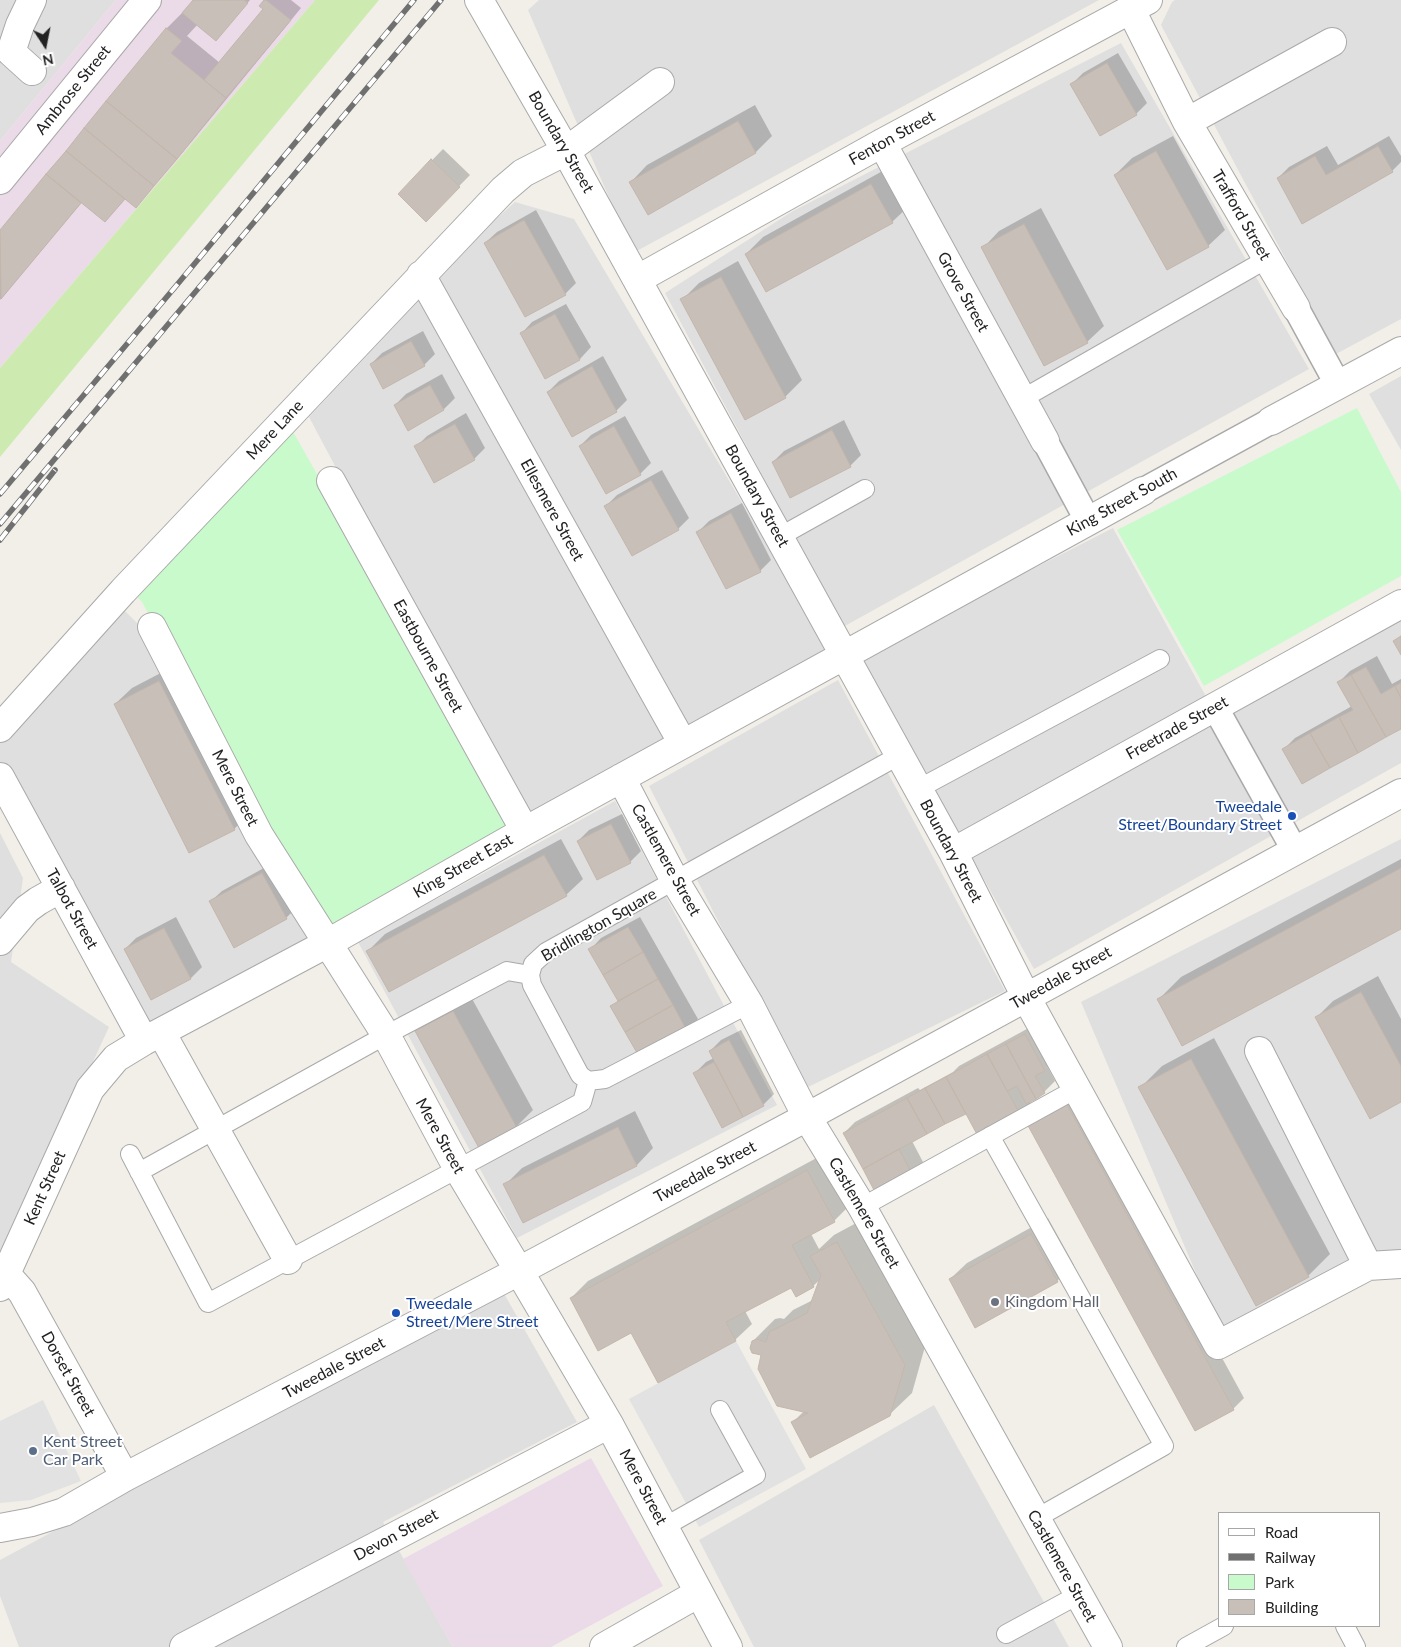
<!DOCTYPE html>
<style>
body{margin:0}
#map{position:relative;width:1401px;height:1647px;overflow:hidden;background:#f2efe9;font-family:Lato,sans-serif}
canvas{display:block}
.legend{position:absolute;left:1218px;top:1512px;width:162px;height:115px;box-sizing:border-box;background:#fff;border:1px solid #a7a7a7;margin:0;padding:6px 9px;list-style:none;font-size:15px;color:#222}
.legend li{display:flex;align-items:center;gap:10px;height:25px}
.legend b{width:25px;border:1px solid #a7a7a7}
.north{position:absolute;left:20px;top:20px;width:50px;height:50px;-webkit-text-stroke:4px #fff;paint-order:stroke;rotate:169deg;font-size:14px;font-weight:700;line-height:20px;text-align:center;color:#222}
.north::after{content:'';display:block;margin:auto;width:18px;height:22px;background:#222;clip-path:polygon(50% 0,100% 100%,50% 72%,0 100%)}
</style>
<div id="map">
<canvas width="1401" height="1647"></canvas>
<ul class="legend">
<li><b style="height:6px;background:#fff"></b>Road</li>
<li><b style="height:6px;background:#707070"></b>Railway</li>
<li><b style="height:14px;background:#c8facc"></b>Park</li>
<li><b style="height:14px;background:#c7bfb8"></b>Building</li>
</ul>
<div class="north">N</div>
</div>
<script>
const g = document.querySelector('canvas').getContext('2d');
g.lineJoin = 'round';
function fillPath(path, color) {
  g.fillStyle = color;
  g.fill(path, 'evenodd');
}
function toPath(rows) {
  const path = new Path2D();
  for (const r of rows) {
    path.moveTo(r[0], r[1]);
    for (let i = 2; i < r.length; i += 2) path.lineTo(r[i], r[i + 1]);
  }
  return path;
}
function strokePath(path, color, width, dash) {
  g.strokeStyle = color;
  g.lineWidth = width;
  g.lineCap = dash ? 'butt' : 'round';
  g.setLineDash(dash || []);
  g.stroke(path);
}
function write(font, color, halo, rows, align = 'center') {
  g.font = font + ' Lato,sans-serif';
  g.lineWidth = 4;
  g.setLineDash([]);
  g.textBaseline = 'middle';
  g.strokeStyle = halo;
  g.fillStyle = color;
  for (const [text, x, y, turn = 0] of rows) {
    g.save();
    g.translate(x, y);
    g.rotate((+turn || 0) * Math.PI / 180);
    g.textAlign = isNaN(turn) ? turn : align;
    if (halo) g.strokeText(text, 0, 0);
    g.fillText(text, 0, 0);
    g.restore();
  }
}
fillPath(toPath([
 [0,0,116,0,0,141],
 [539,0,1099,0,633,253,528,10],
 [1175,0,1401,0,1401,319,1336,354,1161,25,1172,2],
 [1121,43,1309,369,843,627,665,293,793,211],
 [515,202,574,219,833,656,526,825,309,417,494,221],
 [1401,376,1401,450,1369,394],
 [1113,528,1214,711,1401,610,1401,763,1034,969,860,657],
 [120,606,145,631,319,945,146,1034,0,765,0,736],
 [838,680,1005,991,804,1089,649,786],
 [615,801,777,1105,517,1238,358,942],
 [0,833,23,878,11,962,109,1027,0,1263],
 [1401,839,1401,1254,1355,1256,1221,1332,1081,1002],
 [502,1290,577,1422,383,1522,453,1647,19,1647,0,1596,0,1560],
 [934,1405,1069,1647,754,1647,699,1540]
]), '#e0dfdf');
fillPath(toPath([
 [116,0,315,0,0,368,0,141],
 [591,1458,663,1586,551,1647,453,1647,403,1559]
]), '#ebdbe8');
fillPath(toPath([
 [315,0,379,0,0,457,0,368]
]), '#cdebb0');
fillPath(toPath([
 [1357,408,1401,492,1401,576,1204,686,1117,530],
 [287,421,517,829,331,935,261,824,142,602,131,590]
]), '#c8facc');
fillPath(toPath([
 [736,1341,806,1469,699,1527,629,1399],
 [43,1400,81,1481,31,1500,0,1503,0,1421]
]), '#e2e2e2');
fillPath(toPath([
 [195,0,250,0,221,34,198,24,187,36,220,63,265,9,266,0,291,0,301,8,193,140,136,206,126,198,105,221,82,202,0,300,0,232,167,28],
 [1118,53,1147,103,1136,114,1101,134,1072,84,1083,73],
 [755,105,772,136,756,152,648,213,631,182,647,165],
 [1173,136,1225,230,1208,246,1115,175,1132,158],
 [1389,136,1401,156,1401,162,1392,171,1278,178,1289,167,1327,146,1338,165],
 [443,149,470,175,426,220,399,194],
 [888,168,909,206,892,222,746,254,763,237],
 [1041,208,1104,326,1087,342,983,248,999,231],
 [536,210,576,283,565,294,485,243,497,232],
 [738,261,802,380,785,397,682,300,699,283],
 [566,304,591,347,580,359,545,377,521,334,532,322],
 [423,331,435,354,424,365,371,364,382,353],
 [603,356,627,400,616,411,548,392,559,381],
 [442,374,455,398,444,409,395,405,406,394],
 [466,413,485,448,474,459,416,447,427,436],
 [625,416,651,463,640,474,580,446,591,435],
 [844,420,861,455,850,466,773,462,784,451],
 [662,470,689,518,678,529,606,506,617,495],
 [742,503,771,560,760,571,698,532,709,521],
 [1377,656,1392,684,1401,679,1401,727,1284,749,1295,738,1352,706,1339,682,1350,671],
 [176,665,251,813,234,829,115,704,132,688],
 [622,814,641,851,630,862,578,841,589,830],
 [561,839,583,879,566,895,368,951,385,934],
 [1401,859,1401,927,1159,999,1181,977],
 [273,863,297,907,286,918,210,902,222,891],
 [176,917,202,967,191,978,151,998,125,949,136,938],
 [640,917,698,1019,687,1030,612,1006,619,1000,590,950,601,938],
 [1378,976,1401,1019,1401,1101,1317,1017,1333,1001],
 [470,995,533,1110,516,1127,479,1147,416,1032,433,1015],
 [1036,1024,1055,1059,1047,1066,1055,1081,1044,1092,1029,1101,1031,1103,1020,1115,966,1111,912,1141,923,1162,912,1173,844,1133,855,1122,918,1088,920,1090,953,1072,959,1066],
 [741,1030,774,1094,763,1105,722,1126,695,1073,706,1062,714,1058,710,1051,721,1040],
 [1214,1038,1330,1254,1308,1276,1140,1088,1162,1066],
 [1076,1091,1244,1398,1233,1409,1027,1122],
 [635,1111,653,1148,637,1165,524,1222,505,1185,522,1168],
 [824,1154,851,1204,834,1221,811,1234,819,1249,834,1235,860,1221,926,1343,912,1393,889,1415,793,1422,804,1411,753,1341,775,1319,780,1318,784,1319,793,1310,813,1300,822,1278,813,1286,796,1295,792,1286,745,1311,752,1324,735,1340,631,1331,571,1298,588,1281],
 [1048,1218,1074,1265,1057,1281,950,1279,967,1263]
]), '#0003');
const building = toPath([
 [193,0,244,0,248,3,216,41,182,13,193,0],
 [264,0,266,0,291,20,226,98,204,80,263,9,259,6,264,0],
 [166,28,182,41,171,53,226,98,177,159,106,101,166,28],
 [1107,63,1137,115,1100,136,1070,84,1107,63],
 [106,101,177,159,154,186,84,128,106,101],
 [738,121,756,153,648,215,629,182,738,121],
 [84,128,154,186,136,208,66,151,84,128],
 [1378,146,1393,172,1302,224,1277,178,1315,156,1326,175,1378,146],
 [66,151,125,199,105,222,46,174,66,151],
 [1156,151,1209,247,1167,270,1114,175,1156,151],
 [431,159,460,187,426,222,398,194,431,159],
 [46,174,81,203,1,299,0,230,46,174],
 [871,184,893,223,766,292,745,254,871,184],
 [524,220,566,295,525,317,484,243,524,220],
 [1024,224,1088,343,1044,366,981,247,1024,224],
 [721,277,786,398,745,420,680,299,721,277],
 [555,314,580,360,545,379,520,333,555,314],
 [411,341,425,366,383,389,370,364,411,341],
 [592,366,617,412,572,437,547,392,592,366],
 [430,385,444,410,408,431,394,405,430,385],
 [455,424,475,460,434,483,414,446,455,424],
 [614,426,641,475,606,494,579,446,614,426],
 [832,430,851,467,790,498,772,462,832,430],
 [651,480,679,530,632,556,604,506,651,480],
 [731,513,761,572,726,589,696,532,731,513],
 [1401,636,1401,655,1393,641,1401,636],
 [1366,667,1381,694,1395,686,1401,698,1401,729,1386,737,1351,675,1366,667],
 [1351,675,1386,737,1358,753,1339,717,1353,710,1337,682,1351,675],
 [159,681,235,830,189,853,114,704,159,681],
 [1401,683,1401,698,1395,686,1401,683],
 [1339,717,1358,753,1330,768,1310,733,1339,717],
 [1310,733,1330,768,1302,784,1282,749,1310,733],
 [611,824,631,863,597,880,577,841,611,824],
 [544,855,567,896,389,992,366,951,544,855],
 [1401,868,1401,929,1182,1046,1157,999,1401,868],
 [262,873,287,919,234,948,209,901,262,873],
 [628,927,643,952,603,975,588,949,628,927],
 [164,928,191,979,151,1000,124,949,164,928],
 [643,952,658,979,618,1001,603,975,643,952],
 [658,979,673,1005,625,1032,610,1006,658,979],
 [1361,992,1401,1066,1401,1102,1370,1119,1315,1017,1361,992],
 [673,1005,687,1031,640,1058,625,1032,673,1005],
 [453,1011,517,1128,479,1148,415,1031,453,1011],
 [1025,1034,1045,1071,1035,1076,1045,1093,1036,1099,1006,1044,1025,1034],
 [729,1040,764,1106,743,1117,709,1051,729,1040],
 [1006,1044,1036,1099,1026,1104,1017,1086,1007,1091,987,1054,1006,1044],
 [987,1054,1021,1116,979,1138,946,1077,987,1054],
 [1191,1059,1309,1277,1256,1306,1138,1087,1191,1059],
 [714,1062,743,1117,722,1128,693,1073,714,1062],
 [946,1077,966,1114,945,1124,925,1088,946,1077],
 [925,1088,945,1124,927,1134,907,1098,925,1088],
 [907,1098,927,1134,863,1169,843,1133,907,1098],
 [1065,1101,1234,1410,1195,1431,1026,1122,1065,1101],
 [618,1127,637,1166,523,1223,503,1184,618,1127],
 [899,1149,912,1174,876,1194,863,1169,899,1149],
 [807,1170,835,1222,792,1245,814,1287,796,1297,791,1288,726,1322,736,1341,658,1383,631,1333,598,1351,570,1298,807,1170],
 [1031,1234,1058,1282,975,1328,949,1279,1031,1234],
 [837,1242,905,1365,890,1416,810,1458,791,1422,808,1413,777,1406,758,1369,761,1355,752,1353,750,1348,752,1341,757,1339,766,1342,769,1332,807,1313,821,1275,810,1256,837,1242]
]);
fillPath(building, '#c7bfb8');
strokePath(building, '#c4b6ab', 1);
const service = toPath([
 [1022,399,1267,259],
 [779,537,865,489],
 [918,789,1160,659],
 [749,1004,605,1079,588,1081,580,1075,532,985,530,975,533,964,546,952,900,755],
 [990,1136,1164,1446,1035,1519],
 [130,1154,208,1303,582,1102,588,1081],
 [139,1172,386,1035,507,971,530,975],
 [862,1207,1076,1089],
 [664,1527,756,1475,720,1410],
 [1345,1626,1356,1647],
 [1006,1634,1078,1595],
 [1186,1647,1224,1626]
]);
const pedestrian = toPath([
 [1296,308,1338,385],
 [1045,441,1088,521],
 [1143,491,1271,421],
 [1215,707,1295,851]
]);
const minor = toPath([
 [32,0,20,25,11,52,32,71],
 [479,0,566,151,953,852,1026,997,1218,1345,1368,1266,1401,1264],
 [1131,10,1187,122,1296,308],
 [1187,122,1332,42],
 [882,143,1045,441],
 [0,180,147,0],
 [421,275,683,744],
 [638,279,882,143,1148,0],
 [1271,421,1401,351],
 [331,481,525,831],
 [152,627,259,835,386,1035,458,1169,519,1271,609,1424,728,1647],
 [0,728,123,591,503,190,523,173,566,151,660,82],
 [0,777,144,1041],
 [621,778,675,881,749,1004,807,1117,862,1207,1108,1647],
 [953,852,1401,604],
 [0,941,27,909,38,901,61,888],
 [161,1032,288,1260],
 [1259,1051,1368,1266],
 [6,1274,22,1292,125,1477],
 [0,1287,90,1089,116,1058,144,1041,328,943,525,831,1143,491],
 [0,1528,32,1522,64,1512,125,1477,519,1271,807,1117,1401,793],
 [184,1647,609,1424],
 [604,1647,699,1593]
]);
strokePath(service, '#a9a9a9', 20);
strokePath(pedestrian, '#a9a9a9', 28);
strokePath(minor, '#a9a9a9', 30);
strokePath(service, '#fff', 18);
strokePath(pedestrian, '#fff', 25);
strokePath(minor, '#fff', 28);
const rail = toPath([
 [0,494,176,286,414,0],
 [0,524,441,0],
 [0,540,55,470]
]);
strokePath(rail, '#707070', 5.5);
strokePath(rail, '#fff', 4, [11]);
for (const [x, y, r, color] of [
 [1292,816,5,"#1a4fb4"],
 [995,1302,5,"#6b7280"],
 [396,1313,5,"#1a4fb4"],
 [33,1451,5,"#5c6f8a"]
]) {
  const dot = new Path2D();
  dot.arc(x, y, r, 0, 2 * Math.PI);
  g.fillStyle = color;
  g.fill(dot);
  strokePath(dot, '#fff', 2);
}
write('16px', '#222', '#fff', [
 ["Ambrose Street",73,90,-51],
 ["Fenton Street",892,138,-29],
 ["Boundary Street",561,142,60],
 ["Trafford Street",1241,215,60],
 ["Grove Street",963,292,61],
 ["Mere Lane",275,430,-47],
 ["Boundary Street",757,496,61],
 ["King Street South",1122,502,-29],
 ["Ellesmere Street",552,510,61],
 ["Eastbourne Street",428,656,61],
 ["Freetrade Street",1177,728,-29],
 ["Mere Street",235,788,63],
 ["Boundary Street",951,851,62],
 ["Castlemere Street",666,860,61],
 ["King Street East",463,866,-30],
 ["Talbot Street",72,909,61],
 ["Bridlington Square",599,925,-30],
 ["Tweedale Street",1061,978,-29],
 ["Mere Street",440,1136,61],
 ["Tweedale Street",705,1172,-28],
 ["Kent Street",45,1188,-66],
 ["Castlemere Street",864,1213,60],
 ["Tweedale Street",334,1368,-28],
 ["Dorset Street",68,1374,61],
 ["Mere Street",643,1487,62],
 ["Devon Street",396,1535,-28],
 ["Castlemere Street",1062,1566,61]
]);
write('16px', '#164399', '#fff', [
 ["Tweedale",1282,807],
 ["Street/Boundary Street",1282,825],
 ["Tweedale",406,1304,"left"],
 ["Street/Mere Street",406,1322,"left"]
], 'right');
write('16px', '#5b616d', '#fff', [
 ["Kingdom Hall",1005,1302]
], 'left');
write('16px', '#4e5e75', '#fff', [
 ["Kent Street",43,1442],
 ["Car Park",43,1460]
], 'left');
</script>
